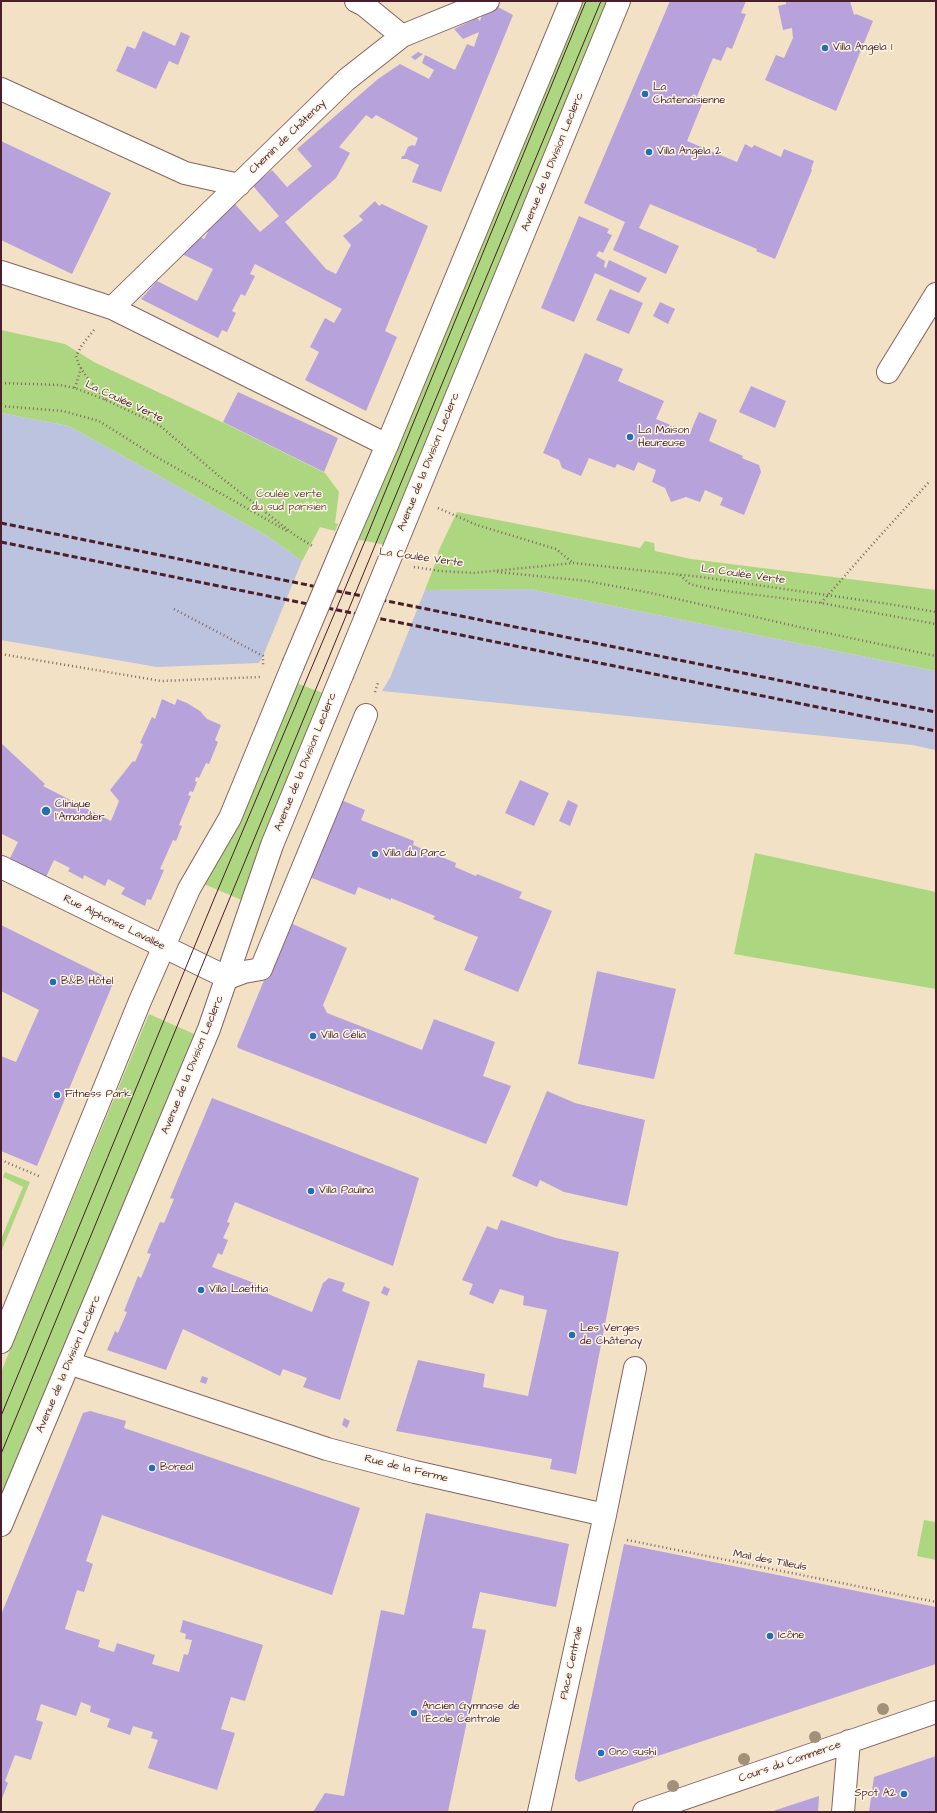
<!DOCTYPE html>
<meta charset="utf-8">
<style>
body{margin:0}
#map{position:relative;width:937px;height:1813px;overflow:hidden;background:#f2e1c4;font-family:"Architects Daughter",sans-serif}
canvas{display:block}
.frame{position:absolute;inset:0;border:2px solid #4a1f2b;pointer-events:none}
</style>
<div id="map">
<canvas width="937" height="1813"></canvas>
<div class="frame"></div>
</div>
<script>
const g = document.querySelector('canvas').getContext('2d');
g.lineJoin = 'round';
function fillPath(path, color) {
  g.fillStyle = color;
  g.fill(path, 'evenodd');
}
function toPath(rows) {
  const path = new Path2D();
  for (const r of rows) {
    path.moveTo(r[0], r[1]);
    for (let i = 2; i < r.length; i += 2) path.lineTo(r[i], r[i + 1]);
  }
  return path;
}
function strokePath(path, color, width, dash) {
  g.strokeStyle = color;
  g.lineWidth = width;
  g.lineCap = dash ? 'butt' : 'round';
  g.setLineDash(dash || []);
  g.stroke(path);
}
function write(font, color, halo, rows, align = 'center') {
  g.font = font + ' "Architects Daughter",sans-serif';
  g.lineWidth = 3;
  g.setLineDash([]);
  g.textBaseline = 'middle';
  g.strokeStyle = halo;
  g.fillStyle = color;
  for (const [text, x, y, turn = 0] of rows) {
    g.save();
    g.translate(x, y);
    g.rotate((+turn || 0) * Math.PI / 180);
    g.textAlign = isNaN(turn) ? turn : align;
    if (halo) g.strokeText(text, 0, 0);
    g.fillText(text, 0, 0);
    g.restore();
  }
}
fillPath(toPath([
 [1,413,69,426,269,537,302,561,263,656,259,663,157,667,1,640],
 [529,589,936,671,936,750,912,745,382,691,390,678,425,590]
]), '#bcc3de');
fillPath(toPath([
 [578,1,610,1,386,545,355,539],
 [1,330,65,344,94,362,224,423,325,473,339,492,335,523,338,524,335,531,320,527,302,561,269,537,69,426,1,413],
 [457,512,640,548,645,541,654,543,655,551,691,559,936,590,936,671,529,589,425,590,438,556,438,552],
 [296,683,323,693,262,839,244,901,204,884],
 [755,853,936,892,936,989,734,954],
 [149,1014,194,1034,1,1498,1,1372],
 [5,1172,30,1182,1,1252,1,1239,23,1187,3,1177],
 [924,1520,936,1522,936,1560,917,1556]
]), '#add681');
fillPath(toPath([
 [670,1,746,1,741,13,746,14,732,49,727,47,721,61,713,58,695,101,702,104,687,141,737,162,745,144,752,148,754,145,781,157,784,149,814,161,811,169,812,170,775,259,756,251,757,249,650,204,639,228,679,246,666,274,613,250,625,222,584,203],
 [786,1,850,1,854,15,856,14,873,21,836,111,765,80,776,55,784,58,793,38,792,28,783,30,778,6,786,4],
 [498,7,513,15,441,192,412,182,419,165,407,159,401,159,402,156,404,156,408,147,412,145,415,146,418,138,376,115,372,119,366,115,339,147,350,153,336,178,285,222,326,269,336,274,351,245,343,236,363,220,359,216,375,201,379,206,382,204,428,226,385,331,397,337,366,411,305,380,319,352,310,347,325,318,334,323,342,309,255,264,250,274,255,276,245,296,241,294,232,311,236,313,227,332,222,330,218,338,141,299,157,281,197,301,213,269,182,254,198,236,204,239,208,232,205,230,234,203,260,232,279,216,253,186,254,185,272,170,287,187,312,166,297,149,378,79,400,64,429,79,434,70,422,63,425,55,455,70,467,44,474,47,479,32,463,39,454,29,477,18,480,21,482,15],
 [143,31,175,46,181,32,190,36,178,65,169,61,156,89,116,71,127,46,135,49],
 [418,52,423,54,415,60,411,57],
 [1,141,111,193,72,274,1,240],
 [579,216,609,229,607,233,612,235,603,253,599,251,596,256,605,261,604,267,606,268,609,260,647,278,639,293,595,273,574,322,541,308],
 [610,289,643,303,629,334,596,320],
 [660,302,675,309,668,324,653,316],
 [585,353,623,369,618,381,664,401,656,419,690,433,699,412,717,420,709,441,743,456,742,458,759,465,761,472,744,515,720,505,723,498,705,490,700,502,686,497,671,502,665,488,652,482,656,470,638,462,634,471,617,464,615,468,589,458,581,476,562,468,559,460,543,453],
 [751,386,786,401,775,428,739,412],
 [238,392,338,438,324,472,223,422],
 [162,699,175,705,177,699,187,703,200,711,207,719,221,725,215,740,218,742,209,764,206,763,199,778,196,777,195,781,197,782,193,792,190,791,188,795,191,796,179,825,182,826,176,841,173,840,160,869,164,870,151,900,147,899,145,906,121,894,125,888,108,879,105,886,84,875,83,879,68,871,70,868,54,860,46,877,10,858,18,842,2,834,1,836,1,743,45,784,43,786,111,821,119,801,110,790,133,761,135,762,143,744,140,743,152,717,155,719],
 [520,780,549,793,534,826,505,813],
 [339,799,365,810,361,820,414,841,413,845,456,863,455,867,476,876,477,874,522,892,519,898,552,911,518,992,464,970,478,937,433,919,435,916,391,898,391,900,358,887,355,895,307,876],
 [568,800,578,805,570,826,559,821],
 [288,922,347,948,323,1005,327,1013,422,1050,434,1019,495,1042,483,1076,511,1086,486,1144,238,1048,237,1046],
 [1,925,114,981,37,1166,1,1151,1,1056,16,1062,39,1010,1,991],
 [597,971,676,989,654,1079,578,1064],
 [547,1091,575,1103,645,1120,627,1206,564,1192,540,1180,537,1187,512,1176],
 [212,1098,419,1178,393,1266,235,1202,227,1222,230,1223,223,1238,228,1240,222,1255,218,1253,212,1267,270,1289,268,1294,312,1312,323,1283,329,1278,345,1283,342,1291,370,1302,340,1400,303,1387,307,1378,283,1369,280,1376,183,1329,166,1370,107,1350,115,1331,118,1333,127,1312,124,1311,138,1276,141,1278,151,1254,147,1253,160,1222,164,1223,174,1199,170,1198],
 [501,1220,556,1238,619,1252,576,1474,550,1469,552,1459,396,1431,418,1360,485,1374,483,1387,528,1396,547,1310,523,1305,524,1296,500,1289,493,1304,469,1294,473,1284,462,1280,487,1226,497,1230],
 [384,1286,390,1289,387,1296,381,1293],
 [202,1376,208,1378,206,1384,200,1382],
 [90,1411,126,1421,124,1428,360,1508,332,1595,102,1515,86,1561,93,1564,84,1592,77,1590,65,1629,100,1640,98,1647,114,1652,117,1643,155,1655,152,1664,179,1672,184,1654,188,1655,192,1640,185,1639,186,1634,180,1632,183,1620,263,1645,245,1701,231,1697,221,1729,235,1733,217,1790,148,1768,158,1740,151,1738,153,1732,133,1726,130,1735,107,1727,110,1719,90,1712,91,1706,81,1702,76,1716,41,1704,36,1720,43,1722,31,1760,15,1755,5,1781,8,1783,1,1801,1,1615,83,1413],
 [344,1418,350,1421,347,1428,342,1425],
 [426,1513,569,1544,556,1607,480,1592,472,1628,486,1630,448,1812,313,1812,325,1793,344,1796,381,1610,404,1615],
 [624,1544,936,1607,936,1664,579,1782,575,1779,575,1775],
 [936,1756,936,1812,869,1812,874,1777],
 [819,1796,818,1812,771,1812,776,1810]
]), '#b8a2db');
const minor = toPath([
 [356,1,364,5,402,36],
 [1,89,185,173,239,185],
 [1,272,112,308,387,445],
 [112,308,346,80,402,36,488,1],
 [888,372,936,294],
 [1,867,228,978,244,972,261,969,366,715],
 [69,1363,327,1449,415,1472,605,1515],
 [539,1812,605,1515,635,1368],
 [644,1812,936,1712],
 [843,1812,849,1741]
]);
const major = toPath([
 [347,537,387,445,571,1],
 [395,546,619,1],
 [1,1342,140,1001,189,889,230,818,293,665],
 [1,1525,209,1029,272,845,342,675]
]);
strokePath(minor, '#856361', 24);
strokePath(major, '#856361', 24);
strokePath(toPath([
 [94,330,82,345,76,356,79,365,86,376,106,400],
 [1,383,60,385,75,388,106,400,159,425,219,476,296,536,314,547],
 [75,388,81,368],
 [1,406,63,411,99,421,153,455,287,531],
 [438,508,477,525,556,549,573,563],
 [414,567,440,571,473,573,574,563,701,577,889,604,936,612],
 [497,572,587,581,651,593,808,629,936,656],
 [680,575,690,584,710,589,821,603,936,624],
 [821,603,879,537,930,481],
 [174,609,263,656,263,665],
 [1,654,161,681,260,677],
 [375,692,378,683],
 [1,1160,41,1177],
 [627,1540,936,1602]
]), '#856361', 2.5, [1, 3]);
strokePath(minor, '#fff', 22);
strokePath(major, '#fff', 22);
strokePath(toPath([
 [1,1416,214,899,365,541,586,1],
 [1,1454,376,543,601,1]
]), '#4a1f2b', 1);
strokePath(toPath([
 [1,523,936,712],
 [1,542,936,731]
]), '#4a1f2b', 3, [6, 3]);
const majorBridge = toPath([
 [293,665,347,537],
 [342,675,395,546]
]);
strokePath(majorBridge, '#856361', 24, []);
strokePath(majorBridge, '#fff', 22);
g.fillStyle = '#a3907b';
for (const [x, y] of [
 [883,1709],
 [815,1737],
 [744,1759],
 [673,1786]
]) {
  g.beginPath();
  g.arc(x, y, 6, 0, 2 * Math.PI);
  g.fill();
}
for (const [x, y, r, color] of [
 [825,48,4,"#1f6fb2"],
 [645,94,4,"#1f6fb2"],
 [649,152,4,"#1f6fb2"],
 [630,437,4,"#1f6fb2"],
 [46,811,5,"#1f6fb2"],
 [375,854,4,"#1f6fb2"],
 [53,982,4,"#1f6fb2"],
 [313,1036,4,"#1f6fb2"],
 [57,1095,4,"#1f6fb2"],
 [311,1191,4,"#1f6fb2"],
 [201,1290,4,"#1f6fb2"],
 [572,1335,4,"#1f6fb2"],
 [152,1468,4,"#1f6fb2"],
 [770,1636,4,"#1f6fb2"],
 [414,1713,4,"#1f6fb2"],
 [601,1753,4,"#1f6fb2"],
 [904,1794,4,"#1f6fb2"]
]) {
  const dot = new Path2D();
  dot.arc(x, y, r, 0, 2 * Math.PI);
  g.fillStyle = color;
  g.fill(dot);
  strokePath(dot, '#fcf5e5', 1.5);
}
write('11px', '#4a1f2b', '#fcf5e5', [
 ["Villa Angela 1",833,48],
 ["La",653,88],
 ["Chatenaisienne",653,101],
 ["Villa Angela 2",657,152],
 ["La Maison",638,431],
 ["Heureuse",638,444],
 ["Clinique",55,805],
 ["l'Amandier",55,818],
 ["Villa du Parc",383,854],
 ["B&B Hôtel",61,982],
 ["Villa Célia",321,1036],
 ["Fitness Park",65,1095],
 ["Villa Paulina",319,1191],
 ["Villa Laetitia",209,1290],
 ["Les Verges",580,1329],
 ["de Châtenay",580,1342],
 ["Boreal",160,1468],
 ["Icône",778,1636],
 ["Ancien Gymnase de",422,1707],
 ["l’École Centrale",422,1720],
 ["Ono sushi",609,1753],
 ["Spot A2",896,1794,"right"]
], 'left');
write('11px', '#4a1f2b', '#fcf5e5', [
 ["Chemin de Châtenay",288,137,-44],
 ["Avenue de la Division Leclerc",553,162,-68],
 ["La Coulée Verte",124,402,25],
 ["Avenue de la Division Leclerc",429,462,-68],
 ["La Coulée Verte",421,558,8],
 ["La Coulée Verte",743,575,8],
 ["Avenue de la Division Leclerc",306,762,-68],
 ["Rue Alphonse Lavallée",114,923,26],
 ["Avenue de la Division Leclerc",193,1065,-68],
 ["Avenue de la Division Leclerc",69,1364,-67],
 ["Rue de la Ferme",406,1469,14],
 ["Mail des Tilleuls",770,1561,11],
 ["Place Centrale",572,1663,-78],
 ["Cours du Commerce",790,1762,-19]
]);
write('11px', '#634d40', '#fcf5e5', [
 ["Coulée verte",289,495],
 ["du sud parisien",289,508]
]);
</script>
